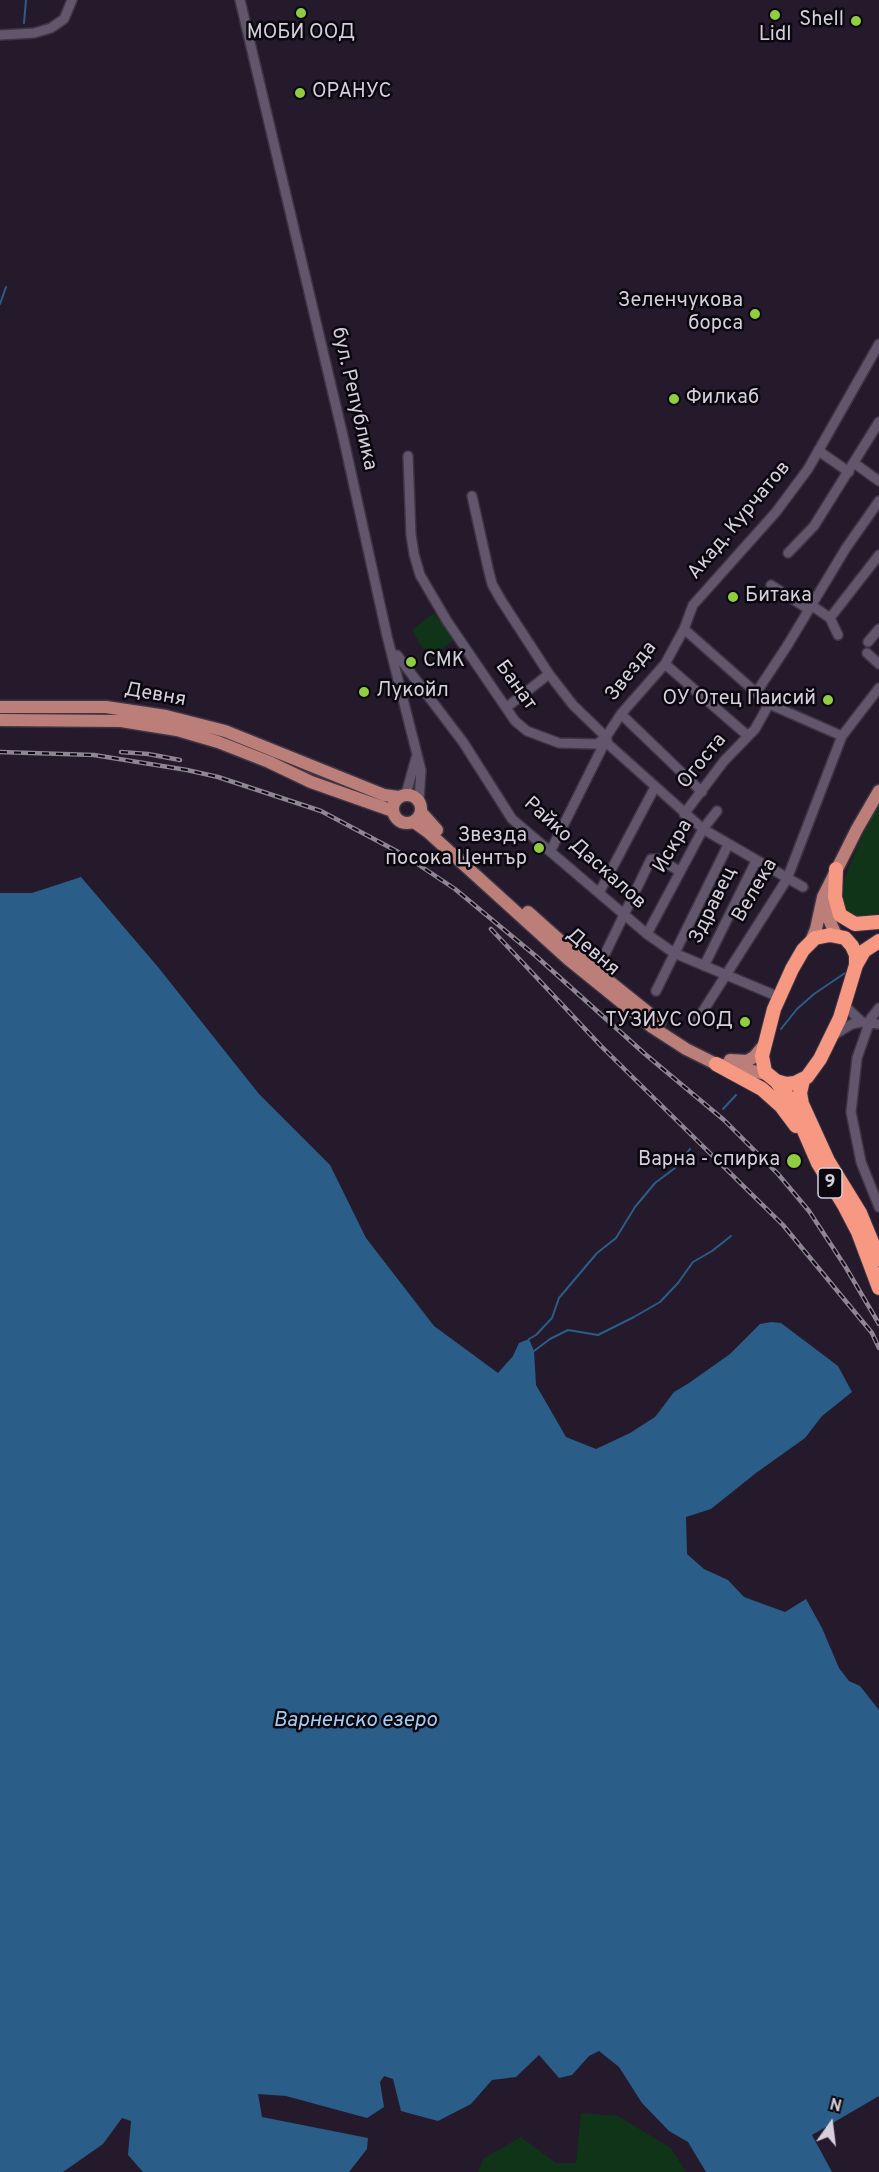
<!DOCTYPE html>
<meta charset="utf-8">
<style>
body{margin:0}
#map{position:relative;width:879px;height:2172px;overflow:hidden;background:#241a2c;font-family:Overpass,sans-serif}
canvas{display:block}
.north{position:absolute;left:801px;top:2094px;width:60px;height:60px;-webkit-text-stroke:4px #0b070e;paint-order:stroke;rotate:14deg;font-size:16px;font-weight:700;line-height:24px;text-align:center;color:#d6cfdc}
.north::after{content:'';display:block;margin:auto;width:21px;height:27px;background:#d6cfdc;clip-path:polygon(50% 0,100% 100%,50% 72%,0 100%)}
</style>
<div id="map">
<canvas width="879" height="2172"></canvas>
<div class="north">N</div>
</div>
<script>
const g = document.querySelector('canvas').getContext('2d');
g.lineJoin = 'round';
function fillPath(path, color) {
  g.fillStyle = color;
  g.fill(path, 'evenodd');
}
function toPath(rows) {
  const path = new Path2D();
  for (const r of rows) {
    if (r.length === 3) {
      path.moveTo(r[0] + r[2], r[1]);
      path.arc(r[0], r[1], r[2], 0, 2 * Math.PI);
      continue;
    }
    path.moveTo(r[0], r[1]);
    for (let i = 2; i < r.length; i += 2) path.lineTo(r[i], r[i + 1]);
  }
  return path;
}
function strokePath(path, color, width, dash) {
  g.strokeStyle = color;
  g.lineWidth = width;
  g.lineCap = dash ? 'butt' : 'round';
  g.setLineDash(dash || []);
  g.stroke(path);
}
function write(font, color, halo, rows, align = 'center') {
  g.font = font + ' Overpass,sans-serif';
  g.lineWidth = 5;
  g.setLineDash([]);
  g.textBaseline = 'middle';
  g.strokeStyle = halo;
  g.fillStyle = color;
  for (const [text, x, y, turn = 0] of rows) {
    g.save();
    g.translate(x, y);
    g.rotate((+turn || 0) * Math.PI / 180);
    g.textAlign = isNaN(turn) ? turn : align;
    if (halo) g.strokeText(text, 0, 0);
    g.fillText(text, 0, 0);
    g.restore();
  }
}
fillPath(toPath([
 [434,613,454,639,433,656,425,648,423,649,412,630],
 [879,803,879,913,864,919,857,919,844,911,840,898,842,885,866,826],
 [581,2113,618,2116,671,2148,686,2172,478,2172,484,2158,521,2137,556,2163,576,2163]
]), '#103418');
fillPath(toPath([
 [81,877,158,967,259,1094,330,1165,366,1238,434,1326,498,1373,513,1356,519,1343,529,1339,534,1351,536,1385,566,1437,596,1449,630,1433,655,1417,674,1392,689,1383,730,1354,760,1324,771,1322,781,1323,838,1366,852,1392,822,1416,805,1438,756,1473,711,1509,686,1517,687,1554,704,1569,728,1580,744,1597,785,1612,806,1599,822,1628,839,1668,849,1681,860,1686,879,1710,879,2096,812,2135,832,2172,706,2172,688,2142,669,2131,642,2103,619,2067,599,2051,589,2056,572,2075,559,2078,539,2055,516,2077,492,2080,471,2104,438,2121,401,2111,393,2079,384,2076,380,2082,384,2107,367,2118,286,2096,258,2094,262,2117,368,2138,367,2149,349,2172,143,2172,128,2155,131,2121,122,2118,103,2144,63,2172,0,2172,0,893,32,893]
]), '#2a5d87');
strokePath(toPath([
 [24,23,26,0],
 [0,304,6,287],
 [781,1029,797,1009,814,994,845,973],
 [723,1109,736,1095],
 [529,1339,536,1335,552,1318,559,1298,597,1253,616,1238,635,1207,655,1183,675,1168,690,1149],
 [534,1351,550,1339,568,1330,598,1335,634,1317,660,1302,678,1283,693,1262,712,1251,731,1236]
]), '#2a5d87', 2);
const minor = toPath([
 [240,0,343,436,387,636,421,770,419,801],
 [0,35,34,33,51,28,64,19,72,0],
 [819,449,823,454,849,472],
 [408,456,411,535,414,554,420,575,447,621,515,721,527,731,559,743,597,744,606,737,573,705,549,674,501,600,492,584,488,568,472,496],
 [854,463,879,481],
 [788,553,814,526,879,422],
 [771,585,808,609],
 [811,605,830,618,838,635],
 [830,618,879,555],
 [684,629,769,704,842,736],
 [868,642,879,629],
 [867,653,879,664],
 [392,655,397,655,463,742,512,819,647,934,674,953,779,997],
 [665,664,748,736],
 [756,693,787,646,846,548,879,501],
 [507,707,549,674],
 [621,714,702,792],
 [406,794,416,758],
 [684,814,724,761,755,729,769,704],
 [551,850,606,740],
 [803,887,703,829,608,744,606,737,621,714,665,664,684,629,693,605,776,512,808,469,879,344],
 [599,893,655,787],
 [647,934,703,829,717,811],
 [604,956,651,859,657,859,680,871],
 [704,966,756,861],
 [656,991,728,845],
 [845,1006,862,1022],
 [879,1008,871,1018,857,1058,851,1112,861,1162,879,1207],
 [696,1022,787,879,842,736,879,688],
 [834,1035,852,1024,862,1022,879,1024]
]);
const major = toPath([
 [0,707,106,707,166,716,225,731,384,795,398,797],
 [0,720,121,721,177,730,218,742,269,762,311,782,393,811],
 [407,809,14],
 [421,812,437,830],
 [414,822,428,832,568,959,652,1027,686,1049,716,1064,767,1074],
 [826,899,827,915,836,935],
 [528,912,575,954,660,1022],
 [811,941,816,929,823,897,857,829,879,791],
 [730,1060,747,1061,754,1057,764,1045]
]);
const highway = toPath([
 [836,869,835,897,840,915,855,924,879,922],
 [830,935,845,938,852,946,856,955,856,965,840,1018,820,1059,807,1077,795,1083,786,1084,776,1081,765,1072,762,1056,774,1009,792,969,803,950,815,938,830,935],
 [856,965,864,951,879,941],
 [716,1064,762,1089,781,1106,796,1126],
 [803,1080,800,1093,802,1104,828,1161,860,1213,879,1259],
 [776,1081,791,1101,818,1163,844,1205,858,1232,879,1288]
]);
strokePath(minor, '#3d3544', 12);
strokePath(major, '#3d3544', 15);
strokePath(highway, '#3d3544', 16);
strokePath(minor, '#61566b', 9);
strokePath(major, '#bb7e79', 12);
strokePath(highway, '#f79882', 14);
const rail = toPath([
 [0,752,94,755,187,770,218,777,321,811,404,855,455,889,537,957,645,1054,724,1120,778,1174,809,1211,845,1266,879,1324],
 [121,752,148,754,180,760],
 [491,929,602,1047,783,1225,872,1333,879,1348]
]);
strokePath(rail, '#8e8695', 4.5);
strokePath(rail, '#0b070e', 2, [7]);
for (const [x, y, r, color] of [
 [301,13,6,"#90cd40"],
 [775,15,6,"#90cd40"],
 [856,21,6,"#90cd40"],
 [300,93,6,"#90cd40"],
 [755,314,6,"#90cd40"],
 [674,399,6,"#90cd40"],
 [733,597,6,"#90cd40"],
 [411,662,6,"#90cd40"],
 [364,692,6,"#90cd40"],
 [828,700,6,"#90cd40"],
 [539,848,6,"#90cd40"],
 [745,1022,6,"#90cd40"],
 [794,1161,8,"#90cd40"]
]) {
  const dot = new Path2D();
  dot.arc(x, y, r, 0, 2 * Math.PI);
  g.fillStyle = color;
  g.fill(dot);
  strokePath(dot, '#0b070e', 2);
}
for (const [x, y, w] of [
 [830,1183,24]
]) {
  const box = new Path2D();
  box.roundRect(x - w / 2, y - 15, w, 30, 4.5);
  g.fillStyle = '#0b070e';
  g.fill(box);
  strokePath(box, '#d6cfdc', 1.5);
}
write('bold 18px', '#d6cfdc', null, [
 ["9",830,1183]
]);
write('20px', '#d6cfdc', '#0b070e', [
 ["Shell",844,21],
 ["МОБИ ООД",301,34,"center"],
 ["Lidl",775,36,"center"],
 ["ОРАНУС",312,93,"left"],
 ["Зеленчукова",743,302],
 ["борса",743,325],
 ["Филкаб",686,399,"left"],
 ["Битака",745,597,"left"],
 ["СМК",423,662,"left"],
 ["Лукойл",376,692,"left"],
 ["ОУ Отец Паисий",816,700],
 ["Звезда",527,837],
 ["посока Център",527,860],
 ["ТУЗИУС ООД",733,1022],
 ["Варна - спирка",780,1161]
], 'right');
write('20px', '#d6cfdc', '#0b070e', [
 ["бул. Република",353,399,77],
 ["Акад. Курчатов",740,521,-50],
 ["Звезда",632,672,-52],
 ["Банат",515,686,54],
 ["Девня",155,696,10],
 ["Огоста",703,762,-51],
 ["Искра",674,847,-60],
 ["Райко Даскалов",584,854,42],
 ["Велека",756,891,-60],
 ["Здравец",714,906,-64],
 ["Девня",592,953,40]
]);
write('italic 21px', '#a4cef5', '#0b070e', [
 ["Варненско езеро",355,1722]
]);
</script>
